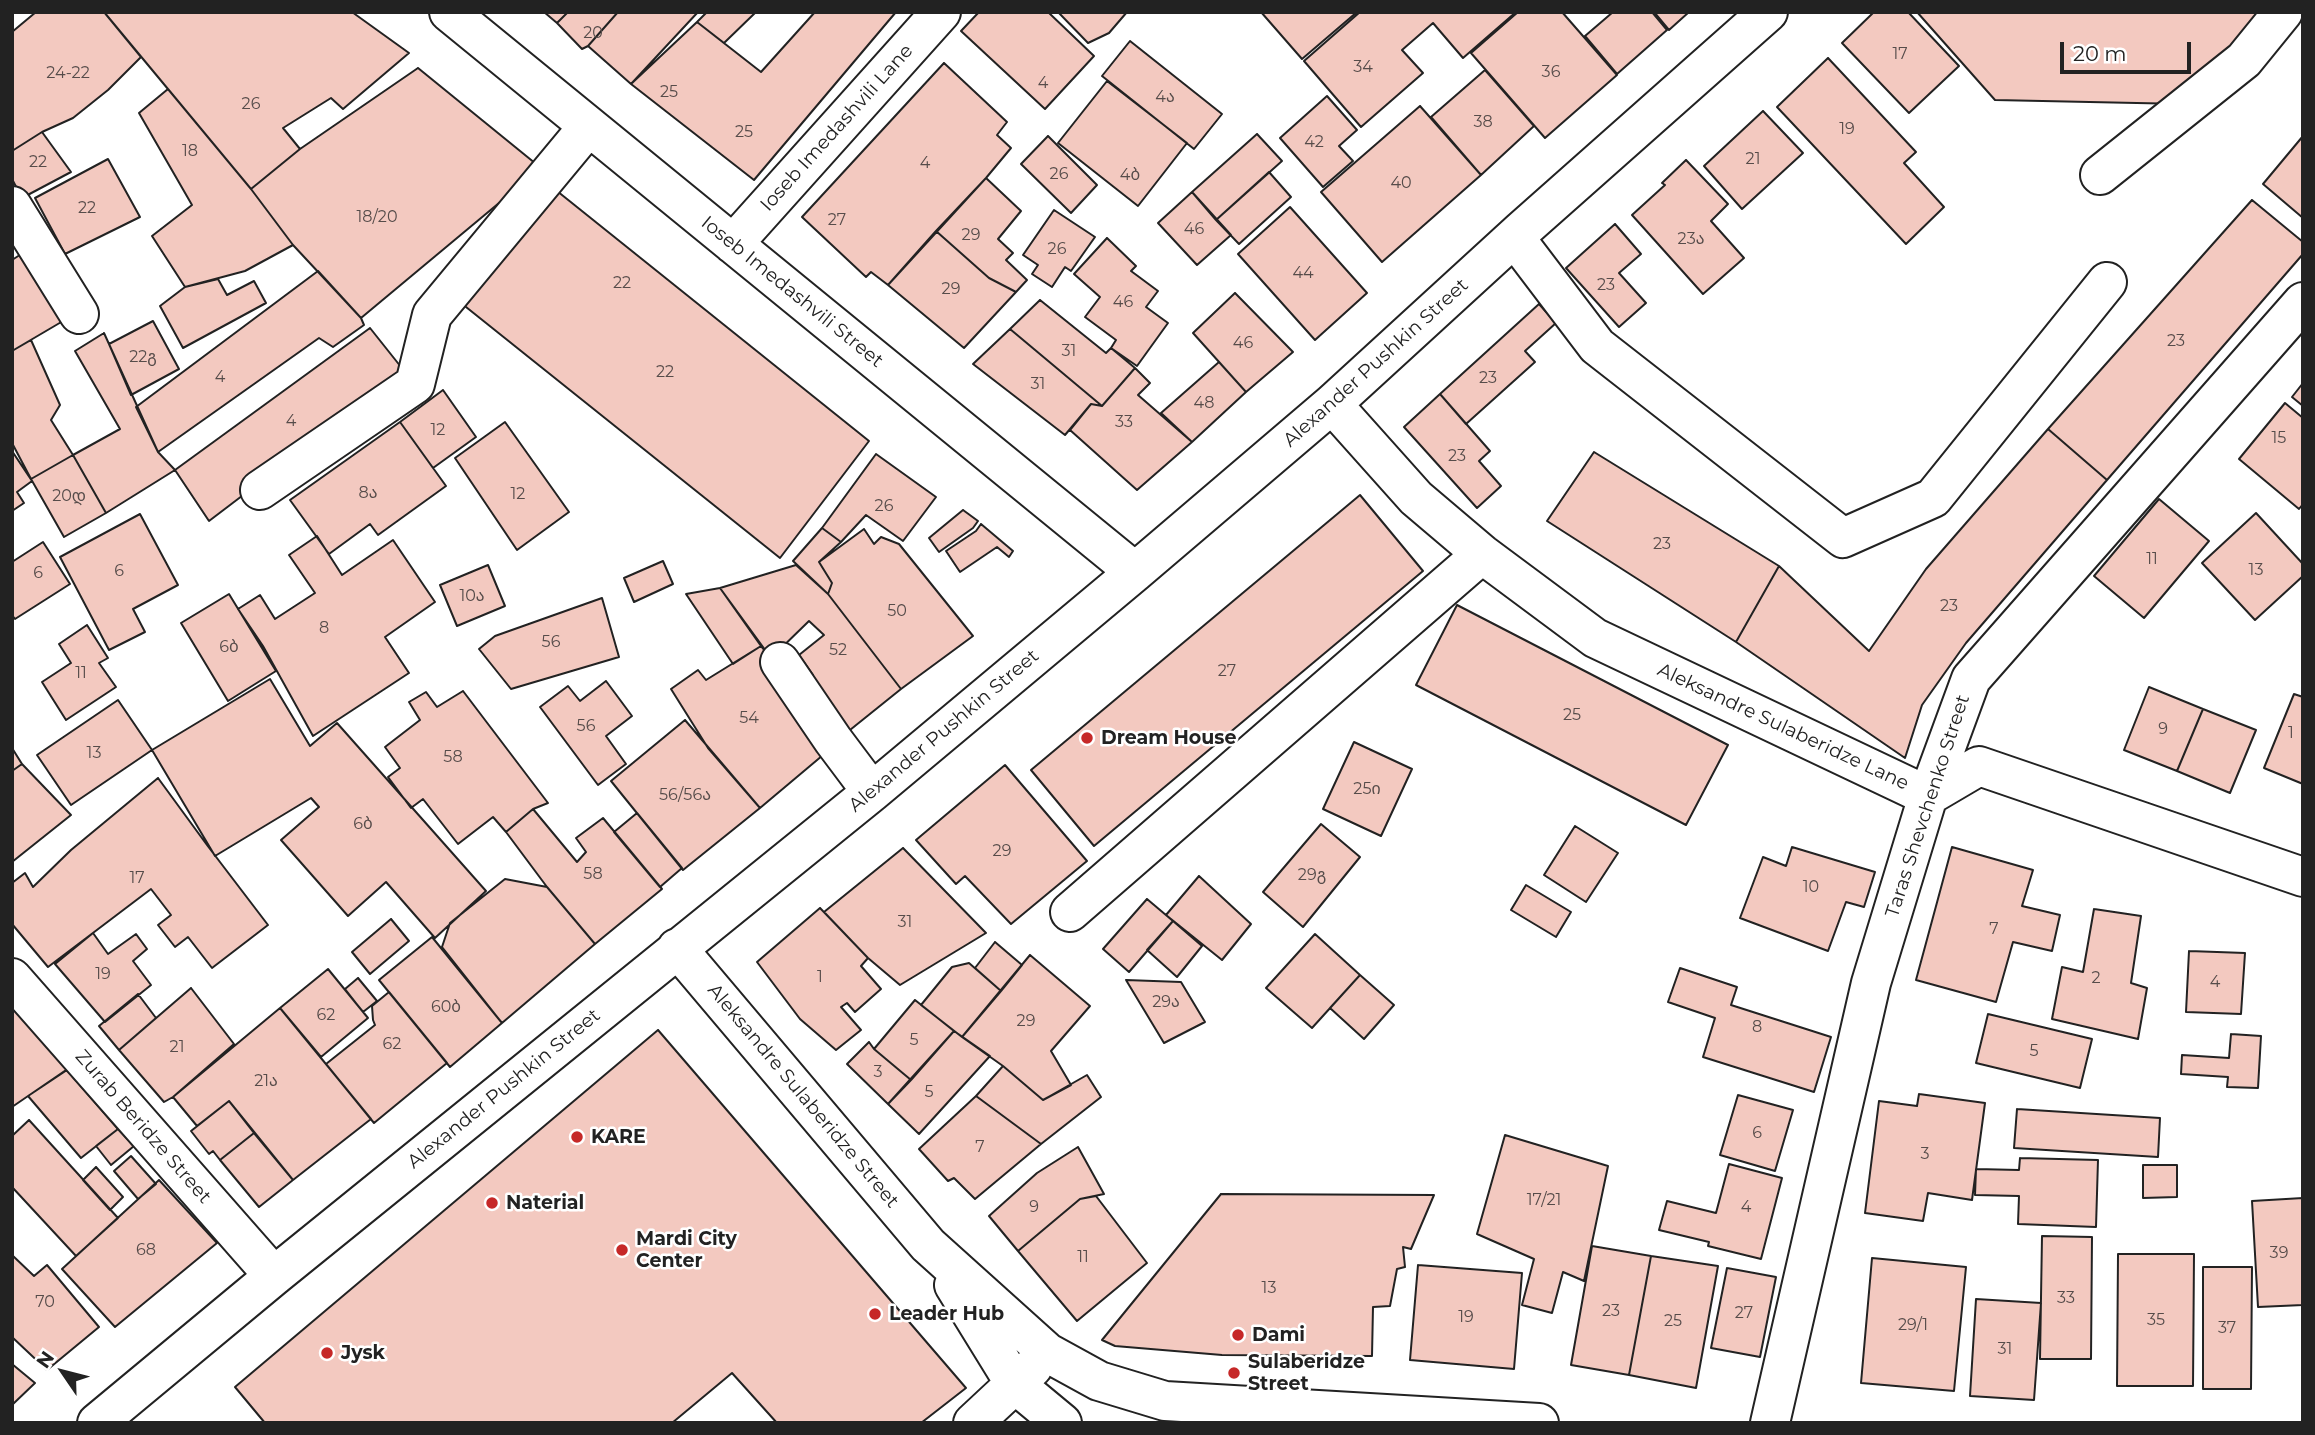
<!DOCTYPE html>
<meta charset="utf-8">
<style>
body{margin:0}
#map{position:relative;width:2315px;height:1435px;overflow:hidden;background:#fff;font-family:Montserrat,sans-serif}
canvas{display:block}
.frame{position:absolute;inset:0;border:14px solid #222;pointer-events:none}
.north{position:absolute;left:28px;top:1337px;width:70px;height:70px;-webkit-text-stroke:5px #fff;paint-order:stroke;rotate:305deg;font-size:19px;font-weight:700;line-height:28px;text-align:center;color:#222}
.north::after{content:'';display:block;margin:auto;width:24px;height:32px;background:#222;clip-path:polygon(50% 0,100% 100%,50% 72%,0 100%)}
.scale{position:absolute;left:2060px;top:42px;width:131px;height:32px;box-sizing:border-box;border:4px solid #222;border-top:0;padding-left:9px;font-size:21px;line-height:24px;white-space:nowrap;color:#222;-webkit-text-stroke:5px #fff;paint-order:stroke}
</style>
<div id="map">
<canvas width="2315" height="1435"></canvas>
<div class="frame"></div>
<div class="north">N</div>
<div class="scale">20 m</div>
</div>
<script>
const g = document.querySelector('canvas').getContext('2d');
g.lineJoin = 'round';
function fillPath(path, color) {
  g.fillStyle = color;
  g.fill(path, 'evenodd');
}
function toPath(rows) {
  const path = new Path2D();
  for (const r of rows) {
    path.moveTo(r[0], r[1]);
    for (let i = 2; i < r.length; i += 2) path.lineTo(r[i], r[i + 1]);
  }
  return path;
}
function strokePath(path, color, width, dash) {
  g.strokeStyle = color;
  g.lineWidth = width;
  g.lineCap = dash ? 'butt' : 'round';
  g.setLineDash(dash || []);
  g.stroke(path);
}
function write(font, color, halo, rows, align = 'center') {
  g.font = font + ' Montserrat,"Noto Sans Georgian",sans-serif';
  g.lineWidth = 5;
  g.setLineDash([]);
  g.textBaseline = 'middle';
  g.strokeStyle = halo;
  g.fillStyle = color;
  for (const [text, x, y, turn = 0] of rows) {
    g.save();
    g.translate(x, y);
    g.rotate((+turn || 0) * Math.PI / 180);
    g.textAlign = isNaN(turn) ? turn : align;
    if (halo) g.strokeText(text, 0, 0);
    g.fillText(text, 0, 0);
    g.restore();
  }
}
const building = toPath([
 [36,12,104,12,141,57,108,90,73,118,42,132,12,151,12,32,36,12],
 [104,12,352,12,409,53,343,109,331,98,283,128,300,149,251,189,104,12],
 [544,12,568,12,557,23,544,12],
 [568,12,618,12,588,46,582,49,557,23,568,12],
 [618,12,698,12,631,84,588,46,618,12],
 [707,12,756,12,724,43,697,22,707,12],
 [815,12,896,12,754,180,631,84,697,22,761,72,815,12],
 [979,12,1048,12,1094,56,1045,109,961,31,979,12],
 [1058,12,1127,12,1109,33,1088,43,1058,12],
 [1261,12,1357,12,1302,59,1261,12],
 [1360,12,1516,12,1463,58,1433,23,1402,50,1423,73,1361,127,1304,61,1360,12],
 [1518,12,1562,12,1617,75,1545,138,1471,53,1518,12],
 [1613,12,1652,12,1667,30,1617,74,1585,36,1613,12],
 [1654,12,1689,12,1669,30,1654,12],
 [1874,12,1908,12,1959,66,1909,113,1842,43,1874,12],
 [1917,12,2270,12,2184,104,1995,100,1917,12],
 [1130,41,1222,114,1194,149,1102,76,1130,41],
 [1828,58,1916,152,1904,163,1944,207,1906,244,1777,107,1828,58],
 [944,63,1007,122,997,135,1011,148,986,178,888,285,871,272,866,277,802,217,944,63],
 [418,68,541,168,361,318,293,245,251,189,300,149,418,68],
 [1485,70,1534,126,1481,175,1431,117,1485,70],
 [1107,81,1187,143,1138,206,1058,143,1107,81],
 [168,89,251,189,293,245,245,271,185,287,152,236,192,205,139,113,168,89],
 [1327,96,1357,130,1339,146,1353,161,1323,187,1280,138,1327,96],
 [1420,106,1481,175,1382,262,1321,192,1420,106],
 [1763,111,1803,153,1742,209,1704,166,1763,111],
 [42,132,71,172,22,198,12,179,12,151,42,132],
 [1257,134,1282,161,1216,220,1192,192,1257,134],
 [1048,136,1097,185,1071,213,1021,164,1048,136],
 [2303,136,2303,218,2263,184,2303,136],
 [108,159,140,217,65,254,35,198,108,159],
 [1686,160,1728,204,1711,221,1744,258,1703,294,1632,215,1665,185,1662,183,1686,160],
 [1269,172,1291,197,1239,244,1216,220,1269,172],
 [986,178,1021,211,998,239,1013,253,1006,260,1027,280,1016,292,989,278,936,231,986,178],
 [557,191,869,441,780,558,461,303,557,191],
 [1192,192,1231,235,1197,265,1158,223,1192,192],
 [2252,200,2303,242,2303,254,2107,480,2048,429,2252,200],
 [1290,207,1367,293,1315,340,1238,254,1290,207],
 [1054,210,1095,237,1071,271,1065,267,1052,287,1032,274,1038,265,1023,255,1054,210],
 [1615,224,1641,254,1619,273,1646,303,1619,327,1566,268,1615,224],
 [936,231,989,278,1016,292,964,348,888,285,936,231],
 [1107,238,1136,266,1131,271,1158,291,1146,307,1168,323,1137,366,1111,348,1116,340,1085,317,1100,297,1074,274,1107,238],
 [26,251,63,321,12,351,12,260,26,251],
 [318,271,361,318,364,325,333,347,319,338,158,452,136,407,318,271],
 [218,279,227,295,254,281,266,303,183,348,160,306,185,287,218,279],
 [1235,293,1293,352,1246,392,1193,333,1235,293],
 [1040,300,1106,353,1111,348,1135,368,1102,406,1010,329,1040,300],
 [1539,304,1556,323,1525,351,1535,362,1466,424,1440,394,1539,304],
 [153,321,179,369,131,395,109,344,153,321],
 [370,328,405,372,209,521,175,470,370,328],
 [1010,329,1102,406,1091,404,1065,435,973,364,1010,329],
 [104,333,158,452,175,470,106,513,73,455,120,429,75,351,104,333],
 [31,340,60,405,51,420,73,455,31,479,12,443,12,351,31,340],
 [1219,362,1246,392,1192,442,1161,413,1219,362],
 [1135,368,1150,383,1138,395,1192,442,1137,490,1070,430,1091,404,1102,406,1135,368],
 [2303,383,2303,406,2292,397,2303,383],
 [443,390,476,437,433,468,400,422,443,390],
 [1440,394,1490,451,1479,461,1501,486,1477,508,1404,427,1440,394],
 [2285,403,2303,418,2303,504,2299,509,2239,459,2285,403],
 [400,422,446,486,378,535,370,524,329,554,290,500,400,422],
 [505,422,569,512,517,550,455,458,505,422],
 [2048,429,2107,480,1966,643,1922,705,1905,758,1736,642,1779,566,1869,651,1926,569,2048,429],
 [12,451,32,481,17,492,24,503,12,511,12,451],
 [1594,452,1779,566,1736,642,1547,521,1594,452],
 [876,454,936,497,903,541,866,515,841,542,822,528,876,454],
 [73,455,106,513,64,537,31,479,73,455],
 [1360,495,1423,571,1094,846,1031,770,1360,495],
 [2159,499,2209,541,2144,618,2094,576,2159,499],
 [963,510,978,521,973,528,939,552,929,538,963,510],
 [2256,513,2303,564,2303,576,2255,620,2202,563,2256,513],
 [140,514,178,585,133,609,145,632,109,650,60,557,140,514],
 [981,524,1013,551,1009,557,997,547,960,572,946,551,976,531,981,524],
 [822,528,841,542,819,562,832,583,828,594,793,561,822,528],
 [864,529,874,544,881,537,899,544,973,636,901,689,828,594,832,583,819,562,864,529],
 [317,536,342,575,393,540,435,602,385,637,409,673,313,736,263,646,238,609,260,595,275,619,315,593,289,555,317,536],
 [43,542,70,584,15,619,12,615,12,562,43,542],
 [663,561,673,584,634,602,624,578,663,561],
 [488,565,505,606,457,626,440,585,488,565],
 [796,565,828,594,901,689,840,738,801,689,813,675,799,655,824,635,809,621,771,658,720,588,796,565],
 [720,588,761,646,733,664,686,594,720,588],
 [229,594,276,671,228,701,181,623,229,594],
 [602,598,619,657,511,689,479,649,495,636,602,598],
 [1457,605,1728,745,1686,825,1416,685,1457,605],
 [87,625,108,658,99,663,116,687,66,720,42,682,71,663,59,644,87,625],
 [761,646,771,658,829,750,760,808,708,748,671,689,698,670,706,680,761,646],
 [270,679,310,746,337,723,486,891,435,938,386,882,348,916,281,840,319,807,311,798,215,856,152,750,270,679],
 [606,681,632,716,606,736,626,764,598,785,540,707,568,686,580,701,606,681],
 [2149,687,2203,709,2177,771,2124,750,2149,687],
 [463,691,548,803,533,809,506,832,493,817,458,844,423,799,411,808,388,777,400,768,385,747,420,720,409,702,426,692,437,707,463,691],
 [2294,694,2303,697,2303,784,2264,768,2294,694],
 [118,700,152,750,71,805,37,755,118,700],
 [2203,709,2256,730,2230,793,2177,771,2203,709],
 [685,720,760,808,683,870,611,781,685,720],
 [1354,742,1412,769,1381,836,1323,809,1354,742],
 [12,748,22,764,12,771,12,748],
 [22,764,71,815,12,862,12,771,22,764],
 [1005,765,1087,861,1011,924,965,876,956,884,916,840,1005,765],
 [158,778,207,845,268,925,212,968,188,937,175,947,158,925,171,915,151,889,48,967,12,924,12,883,25,873,33,887,71,850,158,778],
 [533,809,577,862,586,852,576,838,603,818,662,889,595,944,547,887,506,832,533,809],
 [637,813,682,868,660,887,614,832,637,813],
 [1321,824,1360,857,1303,927,1263,892,1321,824],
 [1575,826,1618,853,1586,902,1544,875,1575,826],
 [1792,847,1875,872,1864,907,1846,902,1828,951,1740,918,1763,857,1786,866,1792,847],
 [1952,847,2033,870,2022,906,2060,915,2052,951,2013,942,1996,1002,1916,980,1952,847],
 [903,848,986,933,900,985,868,958,824,912,903,848],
 [1199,876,1251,924,1222,960,1166,915,1199,876],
 [505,879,547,887,595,944,502,1023,442,947,450,923,505,879],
 [1526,885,1571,912,1556,937,1511,910,1526,885],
 [1147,899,1173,921,1129,972,1103,949,1147,899],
 [820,908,868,958,861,966,881,989,855,1012,847,1003,841,1007,861,1030,836,1050,800,1019,757,962,820,908],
 [2094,909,2141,916,2131,983,2147,988,2138,1039,2052,1019,2062,967,2083,972,2094,909],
 [391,919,409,941,370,974,352,952,391,919],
 [1173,921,1202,946,1177,977,1147,950,1173,921],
 [93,933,108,954,136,934,147,949,133,961,151,985,105,1022,55,964,93,933],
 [1315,934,1360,975,1312,1028,1266,988,1315,934],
 [432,937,502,1023,450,1067,379,980,432,937],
 [995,942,1022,965,1001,991,975,968,995,942],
 [2189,951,2245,953,2241,1014,2186,1012,2189,951],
 [1030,955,1090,1006,1051,1051,1071,1085,1043,1100,1003,1066,962,1037,1030,955],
 [969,963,1001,991,962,1037,921,1005,952,967,969,963],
 [1680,968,1737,987,1731,1005,1831,1037,1814,1092,1703,1057,1715,1018,1668,1002,1680,968],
 [328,969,368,1018,321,1057,280,1008,328,969],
 [1360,975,1394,1005,1364,1039,1330,1008,1360,975],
 [358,978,377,1001,363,1012,345,989,358,978],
 [1126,980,1181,982,1205,1022,1164,1043,1126,980],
 [191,988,234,1044,173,1097,164,1102,119,1050,191,988],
 [389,992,447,1063,374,1123,326,1064,375,1025,373,1020,372,1006,389,992],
 [138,994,156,1018,119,1050,99,1026,138,994],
 [12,1000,69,1068,12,1107,12,1000],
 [915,1000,954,1031,911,1080,874,1049,915,1000],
 [280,1008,371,1119,293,1180,229,1101,197,1126,173,1097,280,1008],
 [1988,1014,2092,1039,2080,1088,1976,1063,1988,1014],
 [658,1030,966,1388,921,1423,777,1423,732,1373,672,1423,265,1423,235,1387,658,1030],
 [954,1031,990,1056,919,1134,888,1104,954,1031],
 [2231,1034,2261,1036,2258,1088,2227,1087,2228,1077,2181,1074,2182,1055,2229,1058,2231,1034],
 [869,1042,874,1049,911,1080,888,1104,847,1064,869,1042],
 [1003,1066,1043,1100,1087,1075,1101,1097,1041,1144,976,1096,1003,1066],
 [67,1070,118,1129,81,1158,28,1096,67,1070],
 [1919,1094,1985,1103,1972,1200,1928,1193,1923,1221,1865,1213,1879,1101,1917,1106,1919,1094],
 [1738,1095,1793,1110,1775,1171,1720,1155,1738,1095],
 [976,1096,1041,1144,975,1199,954,1178,948,1181,919,1149,976,1096],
 [229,1101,254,1133,220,1160,213,1151,209,1154,191,1131,229,1101],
 [2017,1109,2160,1118,2158,1157,2014,1148,2017,1109],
 [29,1120,118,1218,76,1256,12,1187,12,1136,29,1120],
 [118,1129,134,1146,111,1165,96,1146,118,1129],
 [254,1133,293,1180,259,1207,220,1160,254,1133],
 [1505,1135,1608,1166,1584,1281,1563,1272,1552,1313,1522,1305,1534,1259,1477,1234,1505,1135],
 [1078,1147,1104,1194,1080,1199,1018,1251,989,1216,1037,1173,1078,1147],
 [131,1156,156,1184,138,1199,114,1171,131,1156],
 [2020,1158,2098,1160,2096,1227,2018,1224,2019,1196,1975,1195,1976,1169,2019,1170,2020,1158],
 [1729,1164,1782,1178,1761,1259,1708,1246,1709,1242,1659,1230,1667,1201,1716,1213,1729,1164],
 [2143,1165,2177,1165,2177,1197,2143,1198,2143,1165],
 [96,1167,123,1197,110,1210,83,1180,96,1167],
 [159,1180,217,1243,115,1327,62,1269,159,1180],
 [1221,1194,1434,1195,1411,1249,1403,1247,1405,1267,1397,1269,1390,1306,1373,1307,1372,1356,1222,1355,1115,1346,1102,1340,1221,1194],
 [1096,1196,1147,1263,1077,1321,1018,1251,1080,1199,1096,1196],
 [2303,1198,2303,1305,2258,1307,2252,1201,2303,1198],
 [2042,1236,2092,1237,2091,1359,2040,1359,2042,1236],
 [1592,1246,1651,1256,1629,1375,1571,1365,1592,1246],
 [2118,1254,2194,1254,2193,1386,2117,1386,2118,1254],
 [12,1255,34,1276,47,1265,99,1327,47,1370,12,1337,12,1255],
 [1651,1256,1718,1266,1696,1388,1629,1375,1651,1256],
 [1872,1258,1966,1267,1954,1391,1861,1383,1872,1258],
 [1418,1265,1522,1273,1514,1369,1410,1360,1418,1265],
 [2203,1267,2252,1267,2251,1389,2203,1389,2203,1267],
 [1727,1268,1776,1277,1760,1357,1711,1348,1727,1268],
 [1976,1299,2041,1303,2034,1400,1970,1396,1976,1299],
 [12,1364,35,1383,12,1405,12,1364]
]);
fillPath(building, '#f3c9c0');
strokePath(building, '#222', 2);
const minor = toPath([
 [449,12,1135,572],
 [2100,175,2244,60,2283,12],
 [12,206,79,314],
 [1515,238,1597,346,1843,538,1933,498,2107,282],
 [733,244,941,12],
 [1332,404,1416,498,1482,554,1595,638,1928,796,1979,766,2303,877],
 [260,490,415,384,432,315,588,127],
 [780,662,833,740,872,792],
 [1070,912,1482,554],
 [677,948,928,1245,1048,1353,1099,1381,1165,1401,1539,1423],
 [12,978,274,1276],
 [954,1285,1015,1384,1062,1423],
 [97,1423,274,1276,872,792,1135,572,1332,404,1521,231,1768,12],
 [973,1423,1033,1367],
 [1770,1423,1871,983,1928,796,1971,679,2303,302]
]);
strokePath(minor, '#222', 42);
strokePath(minor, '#fff', 38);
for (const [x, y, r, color] of [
 [1087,738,7,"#c62828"],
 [577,1137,7,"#c62828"],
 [492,1203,7,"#c62828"],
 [622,1250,7,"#c62828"],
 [875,1314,7,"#c62828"],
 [1238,1335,7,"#c62828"],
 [327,1353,7,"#c62828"],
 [1234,1373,7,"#c62828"]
]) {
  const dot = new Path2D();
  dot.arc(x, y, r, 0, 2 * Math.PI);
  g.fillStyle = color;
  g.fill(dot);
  strokePath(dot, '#fff', 2.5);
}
write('16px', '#564c4a', null, [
 ["20",593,33],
 ["17",1900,54],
 ["34",1363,67],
 ["36",1551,72],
 ["24-22",68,73],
 ["4",1043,83],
 ["25",669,92],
 ["4ა",1165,97],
 ["26",251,104],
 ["38",1483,122],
 ["19",1847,129],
 ["25",744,132],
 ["42",1314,142],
 ["18",190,151],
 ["21",1753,159],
 ["22",38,162],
 ["4",925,163],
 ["26",1059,174],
 ["4ბ",1130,175],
 ["40",1401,183],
 ["22",87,208],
 ["18/20",377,217],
 ["27",837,220],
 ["46",1194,229],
 ["29",971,235],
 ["23ა",1691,239],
 ["26",1057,249],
 ["44",1303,273],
 ["22",622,283],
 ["23",1606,285],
 ["29",951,289],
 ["46",1123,302],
 ["23",2176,341],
 ["46",1243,343],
 ["31",1069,351],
 ["22გ",143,357],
 ["22",665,372],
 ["4",220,377],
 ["23",1488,378],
 ["31",1038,384],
 ["48",1204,403],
 ["4",291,421],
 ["33",1124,422],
 ["12",438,430],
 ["15",2279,438],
 ["23",1457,456],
 ["8ა",368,493],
 ["12",518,494],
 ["20დ",69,496],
 ["26",884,506],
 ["23",1662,544],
 ["11",2152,559],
 ["13",2256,570],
 ["6",119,571],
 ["6",38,573],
 ["10ა",472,596],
 ["23",1949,606],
 ["50",897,611],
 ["8",324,628],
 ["56",551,642],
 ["6ბ",229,647],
 ["52",838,650],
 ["27",1227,671],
 ["11",81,673],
 ["25",1572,715],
 ["54",749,718],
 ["56",586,726],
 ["9",2163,729],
 ["1",2291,733],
 ["13",94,753],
 ["58",453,757],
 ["25ი",1367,789],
 ["56/56ა",685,795],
 ["6ბ",363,824],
 ["29",1002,851],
 ["58",593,874],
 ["29გ",1312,875],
 ["17",137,878],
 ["10",1811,887],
 ["31",905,922],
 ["7",1994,929],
 ["19",103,974],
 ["1",820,977],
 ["2",2096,978],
 ["4",2215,982],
 ["29ა",1166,1002],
 ["60ბ",446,1007],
 ["62",326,1015],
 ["29",1026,1021],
 ["8",1757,1027],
 ["5",914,1040],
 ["62",392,1044],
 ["21",177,1047],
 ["5",2034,1051],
 ["3",878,1072],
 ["21ა",266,1081],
 ["5",929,1092],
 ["6",1757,1133],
 ["7",980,1147],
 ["3",1925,1154],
 ["17/21",1544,1200],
 ["9",1034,1207],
 ["4",1746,1207],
 ["68",146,1250],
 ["39",2279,1253],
 ["11",1083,1257],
 ["13",1269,1288],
 ["33",2066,1298],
 ["70",45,1302],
 ["23",1611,1311],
 ["27",1744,1313],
 ["19",1466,1317],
 ["35",2156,1320],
 ["25",1673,1321],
 ["29/1",1913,1325],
 ["37",2227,1328],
 ["31",2005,1349]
]);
write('19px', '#222', '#fff', [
 ["Ioseb Imedashvili Lane",837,128,-48],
 ["Ioseb Imedashvili Street",792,292,39],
 ["Alexander Pushkin Street",1376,363,-42],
 ["Aleksandre Sulaberidze Lane",1783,727,25],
 ["Alexander Pushkin Street",944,731,-40],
 ["Taras Shevchenko Street",1928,806,-72],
 ["Alexander Pushkin Street",504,1089,-39],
 ["Aleksandre Sulaberidze Street",803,1096,50],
 ["Zurab Beridze Street",143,1127,49]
]);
write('bold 19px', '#222', '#fff', [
 ["Dream House",1101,738],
 ["KARE",591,1137],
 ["Naterial",506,1203],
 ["Mardi City",636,1239],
 ["Center",636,1261],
 ["Leader Hub",889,1314],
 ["Dami",1252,1335],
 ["Jysk",341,1353],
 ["Sulaberidze",1248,1362],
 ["Street",1248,1384]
], 'left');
</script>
